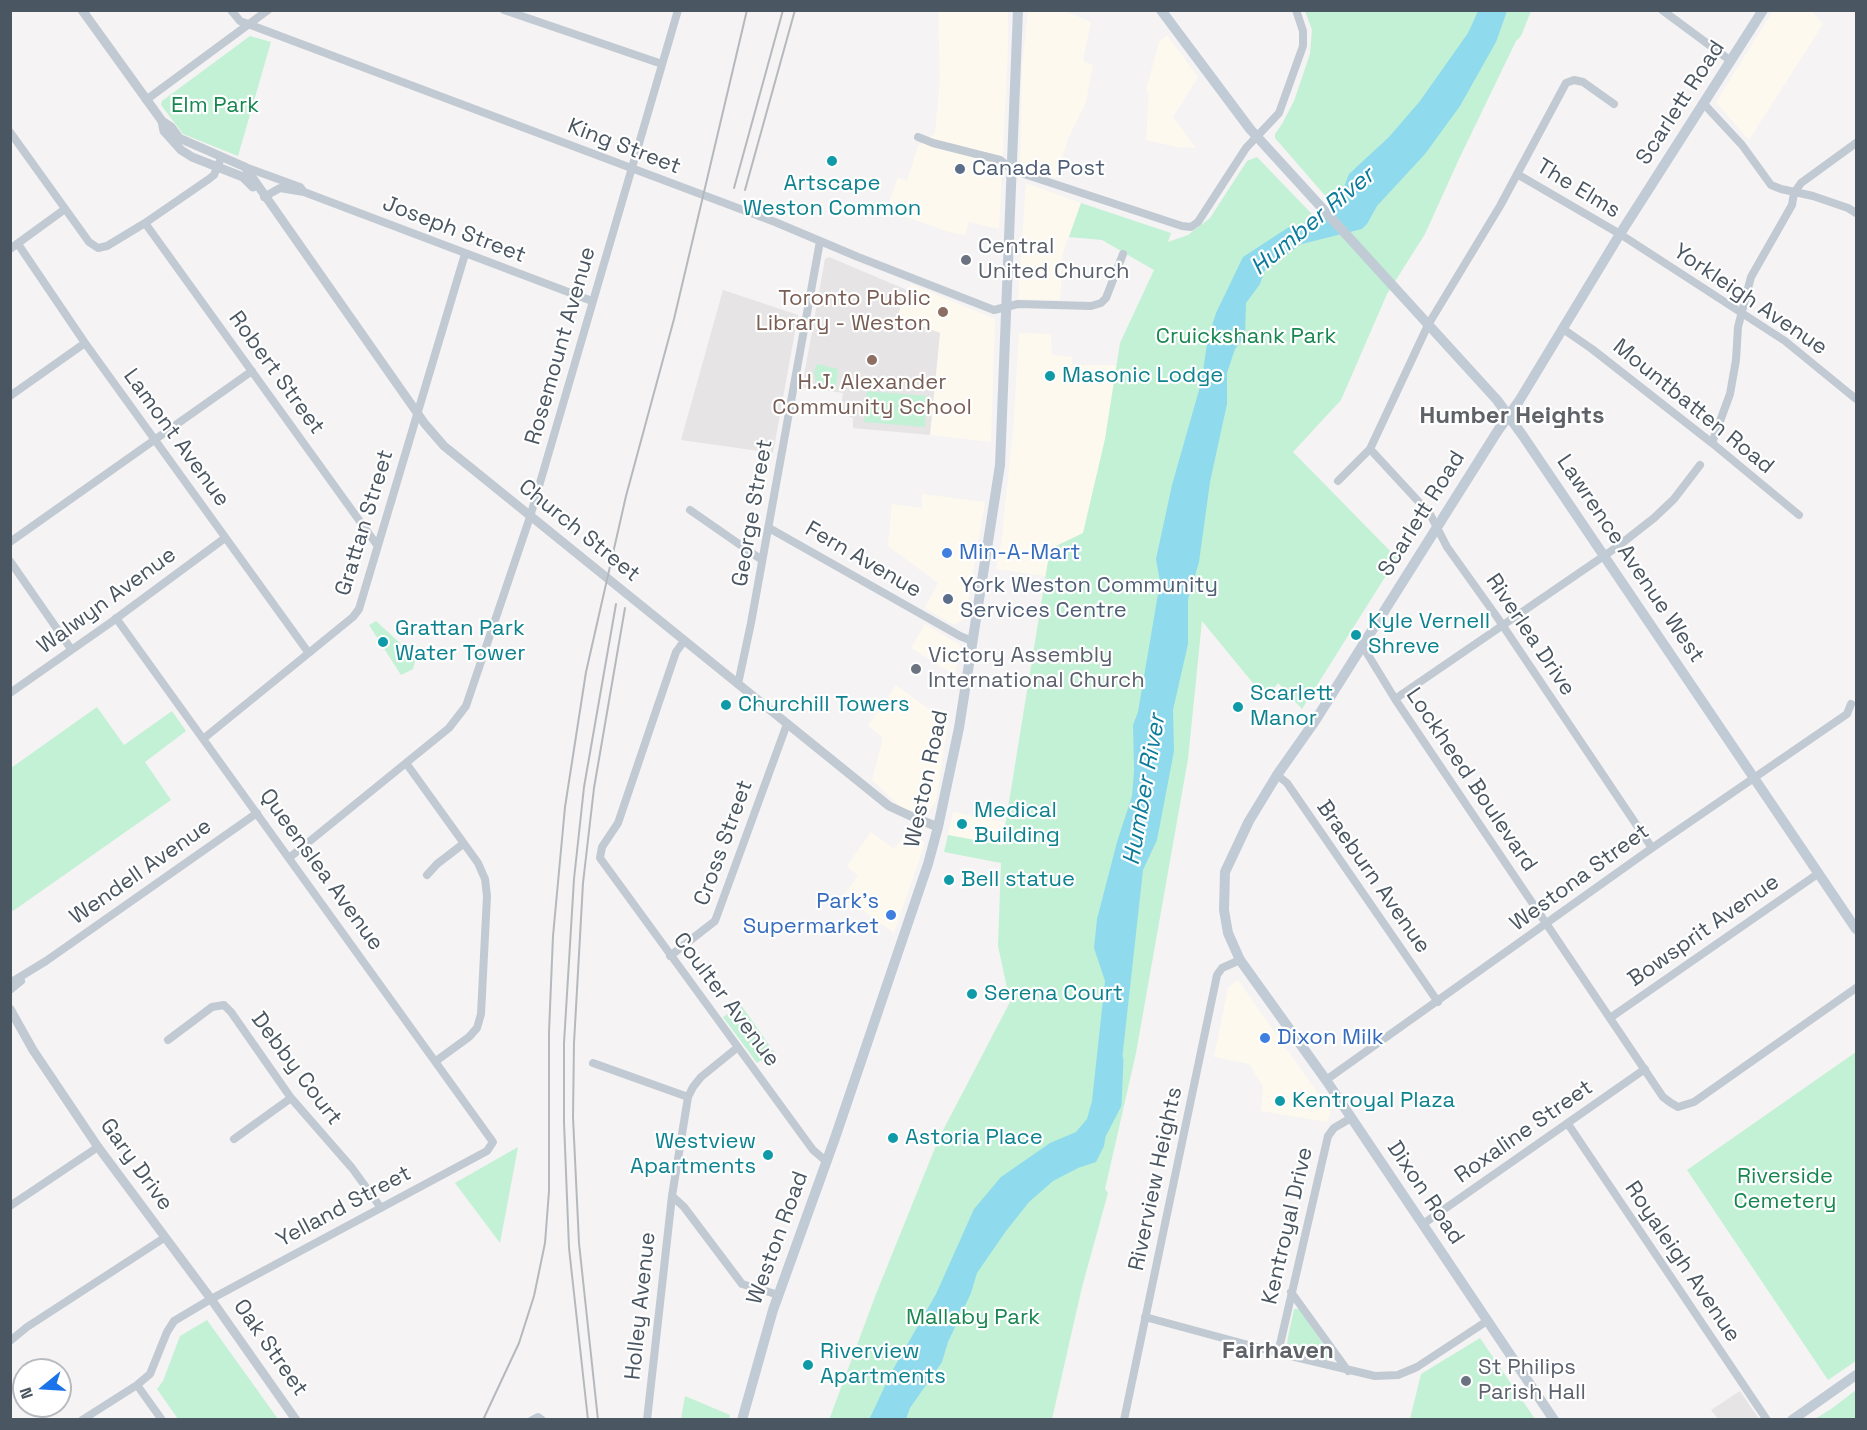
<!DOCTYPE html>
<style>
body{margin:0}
#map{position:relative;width:1867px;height:1430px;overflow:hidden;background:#f5f3f3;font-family:"Space Grotesk",sans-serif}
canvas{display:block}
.frame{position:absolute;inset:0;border:12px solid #4a5661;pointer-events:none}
.north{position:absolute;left:12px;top:1358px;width:60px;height:60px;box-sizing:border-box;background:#fff;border:2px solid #b7bbc0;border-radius:50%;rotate:252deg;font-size:16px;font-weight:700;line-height:24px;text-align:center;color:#4a5661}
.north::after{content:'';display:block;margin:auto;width:21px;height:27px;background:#1a73e8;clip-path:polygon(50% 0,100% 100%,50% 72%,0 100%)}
</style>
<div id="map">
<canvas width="1867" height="1430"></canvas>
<div class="frame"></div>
<div class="north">N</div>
</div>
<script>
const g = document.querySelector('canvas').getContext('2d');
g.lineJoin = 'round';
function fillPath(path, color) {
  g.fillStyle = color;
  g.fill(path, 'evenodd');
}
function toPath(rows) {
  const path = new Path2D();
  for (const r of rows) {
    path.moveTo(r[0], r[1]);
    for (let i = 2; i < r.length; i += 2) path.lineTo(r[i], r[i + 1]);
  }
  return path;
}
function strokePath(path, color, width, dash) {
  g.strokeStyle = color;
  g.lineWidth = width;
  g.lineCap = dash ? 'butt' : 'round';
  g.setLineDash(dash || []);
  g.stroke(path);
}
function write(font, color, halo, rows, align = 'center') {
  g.font = font + ' "Space Grotesk",sans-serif';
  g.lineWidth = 4.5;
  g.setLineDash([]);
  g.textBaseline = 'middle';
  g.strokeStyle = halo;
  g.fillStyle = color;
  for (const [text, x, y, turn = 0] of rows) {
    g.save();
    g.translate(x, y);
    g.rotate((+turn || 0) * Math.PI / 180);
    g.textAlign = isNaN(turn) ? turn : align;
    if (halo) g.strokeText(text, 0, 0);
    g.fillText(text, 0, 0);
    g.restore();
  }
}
fillPath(toPath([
 [938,11,1008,11,1008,48,999,229,969,222,965,235,952,233,886,210,898,177,907,181,918,146,935,133,940,79],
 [1028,11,1065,11,1091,22,1083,61,1093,65,1086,102,1068,139,1056,178,1020,168,1022,67],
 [1773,11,1812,11,1823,24,1749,140,1716,102],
 [1167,35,1198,77,1173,117,1196,148,1177,147,1146,140,1149,94,1146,90,1159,42],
 [1026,183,1081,203,1063,252,1060,300,1018,299],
 [911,284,995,319,991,442,930,435,940,333,896,317,907,290],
 [1019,333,1051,334,1052,355,1072,357,1072,365,1117,365,1105,439,1083,533,1050,549,1045,576,996,569,1001,544,1013,431],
 [922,494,985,502,965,619,954,625,925,608,938,583,888,546,892,504,922,508],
 [925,624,960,645,955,675,911,648],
 [896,685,948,723,936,801,928,814,903,809,872,780,883,738,868,726],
 [953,812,1004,822,1002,845,948,835],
 [909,829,925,843,894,933,843,896,858,876,847,866,871,832,894,849],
 [1238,980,1331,1112,1327,1122,1261,1111,1263,1086,1249,1064,1214,1057,1228,988]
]), '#fdf9ef');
fillPath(toPath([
 [829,257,907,290,897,317,940,333,930,435,853,428,853,418,840,413,843,393,802,387,825,259],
 [723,290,798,315,773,453,681,440],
 [1740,1391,1759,1419,1718,1419,1711,1410]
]), '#e6e4e5');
fillPath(toPath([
 [1305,11,1531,11,1521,36,1516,41,1459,159,1425,234,1387,294,1341,400,1293,452,1397,558,1302,709,1278,683,1266,699,1202,621,1188,759,1136,1053,1105,1189,1108,1193,1082,1287,1052,1419,829,1420,876,1294,939,1138,1010,1002,998,946,1001,863,944,852,948,835,1002,845,1050,549,1083,533,1105,439,1120,343,1154,270,1102,240,1069,237,1081,203,1171,233,1168,242,1188,235,1210,218,1247,161,1257,157,1333,236,1355,230,1275,138,1275,134,1282,124,1294,101,1310,54,1312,30],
 [250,36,271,42,238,156,183,134,161,105,162,101],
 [817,364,838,369,836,388,816,383,814,372],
 [867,391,927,396,925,427,864,422],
 [376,621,416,658,413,669,401,675,369,625],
 [97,707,124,745,172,711,186,731,145,762,171,800,13,911,10,907,11,768],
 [741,1005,774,1052,757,1063,723,1017],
 [1856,1052,1856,1361,1828,1380,1687,1170],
 [518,1147,500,1243,455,1183],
 [1294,1309,1299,1309,1301,1311,1330,1354,1328,1360,1325,1361,1290,1350,1287,1344,1288,1337],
 [207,1320,278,1419,178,1419,157,1389,163,1381,180,1336],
 [1480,1338,1535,1419,1410,1419,1421,1374],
 [1856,1390,1856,1419,1815,1419,1831,1409],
 [685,1396,730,1415,729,1419,681,1419]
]), '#c3f1d5');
fillPath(toPath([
 [1478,11,1507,11,1496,42,1460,106,1425,154,1377,206,1367,224,1362,229,1274,251,1269,257,1260,284,1246,303,1245,336,1235,349,1227,373,1227,404,1210,482,1199,562,1188,599,1188,644,1173,710,1174,751,1157,840,1143,870,1122,1060,1114,1084,1104,1146,1096,1162,1078,1168,1053,1181,1029,1202,1006,1231,977,1273,971,1293,948,1342,942,1362,910,1408,906,1419,869,1420,891,1373,936,1294,974,1209,1001,1177,1050,1143,1076,1132,1087,1119,1092,1101,1105,981,1094,948,1097,919,1117,842,1132,796,1134,771,1133,725,1138,712,1160,582,1156,559,1172,485,1201,383,1208,338,1216,313,1243,257,1289,227,1311,222,1327,211,1342,192,1349,174,1389,137,1420,101,1468,33]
]), '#90daee');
strokePath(toPath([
 [1254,269,1295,239],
 [1100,1131,1114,1104,1116,1060]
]), '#90daee', 15);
strokePath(toPath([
 [231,10,240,21,775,222,858,257,994,310,1018,304,1091,306,1101,303,1106,298,1123,254],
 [504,10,662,64],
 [1662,10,1731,61],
 [146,100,268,10],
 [1703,103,1742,145,1771,185,1781,189,1813,196,1848,208,1856,213],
 [10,132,89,242,98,248,107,246,145,223,209,179,214,175,221,158],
 [918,137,933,143,1000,160,1013,170,1024,174,1182,226,1191,227,1198,222,1246,148,1279,113,1303,46,1303,31,1296,10],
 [245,167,300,187,304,192],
 [1517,174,1620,234,1785,341,1856,399],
 [264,197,280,188,304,192,592,301],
 [145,223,377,545],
 [18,244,85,343,308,652],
 [10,249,65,209],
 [1563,329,1592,349,1712,443,1799,515],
 [10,396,85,343],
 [1712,443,1730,394,1736,360,1738,327,1751,277,1792,205,1794,193,1801,183,1856,143],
 [1370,449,1430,514,1447,547,1497,617,1652,848],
 [1338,481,1370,449,1428,325,1500,206,1566,83,1574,80,1583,82,1614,104],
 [690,510,762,560],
 [769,528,960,636,972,641],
 [10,542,252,371],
 [10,561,71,649],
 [684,641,676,652,618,823,602,847,600,858,813,1150,826,1161],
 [1362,645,1395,699,1663,1097,1671,1103,1678,1107,1694,1102,1856,988],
 [738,684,751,623,820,241],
 [10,693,110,623,225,538],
 [1395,699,1617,547,1654,518,1674,499,1700,465],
 [203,739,353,617,359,609,465,254],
 [406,763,478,863,485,879,487,896,481,1014,477,1028,469,1037,436,1061],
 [1277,775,1287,783,1438,1002],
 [289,858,449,728,466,706,530,517,678,10],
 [427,875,437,864,463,844],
 [670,956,715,921,787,724],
 [10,983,46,961,257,813],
 [10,990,21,981],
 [1610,1018,1819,873],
 [168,1040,212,1007,224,1005,231,1012,291,1098,352,1168,381,1208],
 [738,1047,701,1077,693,1087,688,1097,672,1196,684,1207,742,1284,779,1295],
 [593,1063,688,1097],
 [1326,1080,1652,848,1847,714,1851,704],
 [1568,1124,1767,1420],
 [234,1139,291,1098],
 [10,1206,98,1147],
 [1423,1224,1645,1069],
 [1291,1292,1348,1371],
 [1145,1317,1278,1353,1375,1376,1398,1375,1417,1367,1487,1321],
 [10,1341,27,1327,164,1238],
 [1278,1353,1328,1136,1334,1128,1351,1118],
 [137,1385,162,1420],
 [82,1420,137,1385,150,1374,167,1332,174,1321,211,1299,487,1151,493,1142,116,618],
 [532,1420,538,1417,542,1420],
 [647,1420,672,1196],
 [1124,1420,1217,975,1222,968,1240,960]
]), '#c1cad2', 8);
strokePath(toPath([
 [82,10,162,121,171,127,179,138,245,167,425,424,444,446,889,806,915,818,938,827],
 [162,121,164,131,181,150,192,157,243,177,253,187],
 [10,1009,33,1050,98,1147,211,1299,296,1420]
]), '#c1cad2', 9);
strokePath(toPath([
 [1161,10,1250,129,1497,400,1523,436,1856,929],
 [742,1420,773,1310,835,1138,928,864,938,827,959,728,1000,465,1018,10],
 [1554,1420,1326,1080,1240,960,1228,933,1224,910,1225,872,1249,821,1277,775,1315,721,1497,432,1519,401,1620,234,1763,10],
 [1792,1420,1856,1375]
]), '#c1cbd6', 10);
strokePath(toPath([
 [734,188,783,10],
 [745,190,795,10],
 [483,1420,519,1343,534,1296,545,1243,549,1191,549,1032,553,936,565,807,586,672,626,496,674,319,747,10],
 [588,1420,569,1248,564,1122,564,1043,574,879,584,787,616,604],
 [598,1420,579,1243,573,1117,574,1043,583,883,594,788,625,608]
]), '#b5b8bd', 2);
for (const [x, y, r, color] of [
 [832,161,6,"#0f9aa8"],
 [960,169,6,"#5c6f8a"],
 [966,260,6,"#6b7280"],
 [943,312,6,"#8d6e63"],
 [872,360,6,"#8d6e63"],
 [1050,376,6,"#0f9aa8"],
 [947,553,6,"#3f7fe0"],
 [948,599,6,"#5c6f8a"],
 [1356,635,6,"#0f9aa8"],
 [383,642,6,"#0f9aa8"],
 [916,669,6,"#6b7280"],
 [726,705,6,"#0f9aa8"],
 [1238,707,6,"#0f9aa8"],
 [962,824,6,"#0f9aa8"],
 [949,880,6,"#0f9aa8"],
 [891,915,6,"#3f7fe0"],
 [972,994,6,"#0f9aa8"],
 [1265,1038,6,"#3f7fe0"],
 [1280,1101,6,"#0f9aa8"],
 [893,1138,6,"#0f9aa8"],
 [768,1155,6,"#0f9aa8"],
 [808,1365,6,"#0f9aa8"],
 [1466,1381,6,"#6b7280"]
]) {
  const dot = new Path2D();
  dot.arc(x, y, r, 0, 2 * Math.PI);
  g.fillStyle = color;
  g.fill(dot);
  strokePath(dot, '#fff', 2);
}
write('22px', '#4a5661', '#fff', [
 ["Scarlett Road",1681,103,-57],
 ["King Street",624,147,21],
 ["The Elms",1578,189,31],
 ["Joseph Street",454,230,21],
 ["Yorkleigh Avenue",1750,300,34],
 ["Rosemount Avenue",561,346,-74],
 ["Robert Street",276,373,54],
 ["Mountbatten Road",1693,407,39],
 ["Lamont Avenue",176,438,54],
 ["George Street",753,513,-80],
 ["Scarlett Road",1422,514,-58],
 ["Grattan Street",365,523,-73],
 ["Church Street",579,531,39],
 ["Lawrence Avenue West",1630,559,56],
 ["Fern Avenue",863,560,30],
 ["Walwyn Avenue",107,601,-36],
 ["Riverlea Drive",1530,635,56],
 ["Weston Road",927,779,-78],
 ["Lockheed Boulevard",1471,780,56],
 ["Cross Street",724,843,-70],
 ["Queenslea Avenue",321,870,54],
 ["Wendell Avenue",141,872,-35],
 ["Braeburn Avenue",1373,877,55],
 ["Westona Street",1580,878,-36],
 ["Bowsprit Avenue",1704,931,-35],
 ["Coulter Avenue",726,1000,53],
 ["Debby Court",296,1069,53],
 ["Roxaline Street",1524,1132,-35],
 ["Gary Drive",136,1165,54],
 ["Riverview Heights",1156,1179,-78],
 ["Dixon Road",1425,1193,56],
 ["Yelland Street",344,1207,-28],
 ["Kentroyal Drive",1288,1226,-77],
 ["Weston Road",778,1238,-70],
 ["Royaleigh Avenue",1682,1262,56],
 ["Holley Avenue",641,1306,-84],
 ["Oak Street",270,1348,55]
]);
write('22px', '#17864f', '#fff', [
 ["Elm Park",215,106],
 ["Cruickshank Park",1246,337],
 ["Riverside",1785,1177],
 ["Cemetery",1785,1202],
 ["Mallaby Park",973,1318]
]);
write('22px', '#4e5e75', '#fff', [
 ["Canada Post",972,169],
 ["York Weston Community",960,586],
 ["Services Centre",960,611]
], 'left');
write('22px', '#0d838f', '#fff', [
 ["Artscape",832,184,"center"],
 ["Weston Common",832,209,"center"],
 ["Masonic Lodge",1062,376],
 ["Kyle Vernell",1368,622],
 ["Shreve",1368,647],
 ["Grattan Park",395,629],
 ["Water Tower",395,654],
 ["Scarlett",1250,694],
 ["Manor",1250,719],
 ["Churchill Towers",738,705],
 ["Medical",974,811],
 ["Building",974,836],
 ["Bell statue",961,880],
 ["Serena Court",984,994],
 ["Kentroyal Plaza",1292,1101],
 ["Astoria Place",905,1138],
 ["Westview",756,1142,"right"],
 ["Apartments",756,1167,"right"],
 ["Riverview",820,1352],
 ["Apartments",820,1377]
], 'left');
write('22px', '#5b616d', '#fff', [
 ["Central",978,247],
 ["United Church",978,272],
 ["Victory Assembly",928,656],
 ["International Church",928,681],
 ["St Philips",1478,1368],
 ["Parish Hall",1478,1393]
], 'left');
write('22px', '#785e54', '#fff', [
 ["Toronto Public",931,299],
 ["Library - Weston",931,324],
 ["H.J. Alexander",872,383,"center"],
 ["Community School",872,408,"center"]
], 'right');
write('22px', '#366cbe', '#fff', [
 ["Min-A-Mart",959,553],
 ["Park's",879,902,"right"],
 ["Supermarket",879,927,"right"],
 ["Dixon Milk",1277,1038]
], 'left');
write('italic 24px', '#0c7c9b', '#fff', [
 ["Humber River",1313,222,-40],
 ["Humber River",1145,790,-80]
]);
write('bold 24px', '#5f6368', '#fff', [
 ["Humber Heights",1512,416],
 ["Fairhaven",1278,1351]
]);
</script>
